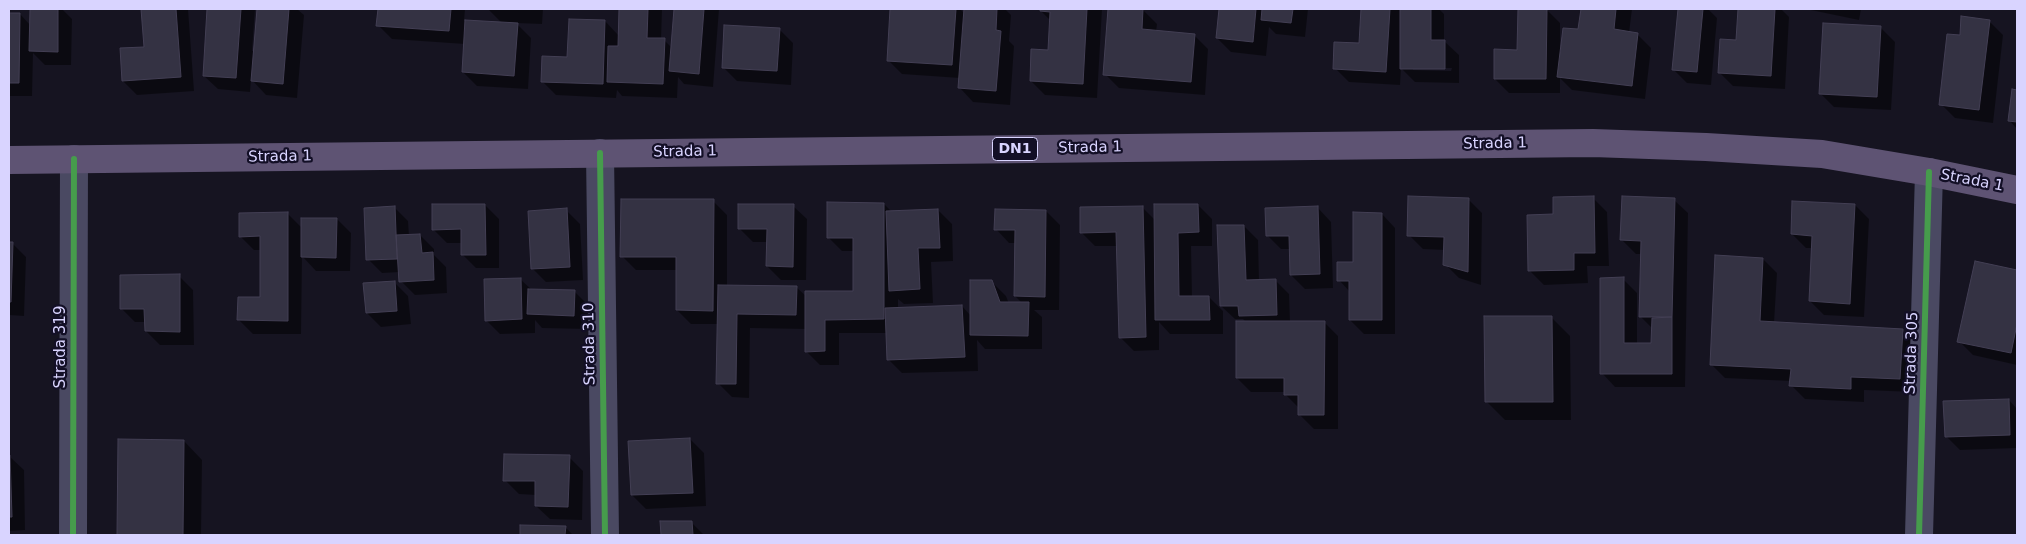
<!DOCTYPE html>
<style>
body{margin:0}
#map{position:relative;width:2026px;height:544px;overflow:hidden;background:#161421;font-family:"DejaVu Sans",sans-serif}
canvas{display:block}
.frame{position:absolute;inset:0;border:10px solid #d9d4ff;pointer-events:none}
</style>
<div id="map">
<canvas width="2026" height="544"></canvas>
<div class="frame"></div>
</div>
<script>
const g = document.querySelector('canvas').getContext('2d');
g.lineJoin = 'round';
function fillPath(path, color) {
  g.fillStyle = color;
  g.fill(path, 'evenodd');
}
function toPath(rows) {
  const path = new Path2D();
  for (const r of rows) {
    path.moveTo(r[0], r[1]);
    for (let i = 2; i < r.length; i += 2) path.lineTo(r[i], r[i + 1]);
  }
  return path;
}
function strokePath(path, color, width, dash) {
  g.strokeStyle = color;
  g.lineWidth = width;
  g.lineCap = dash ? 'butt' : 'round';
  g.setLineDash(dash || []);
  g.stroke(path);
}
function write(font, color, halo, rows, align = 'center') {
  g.font = font + ' "DejaVu Sans",sans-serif';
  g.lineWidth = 4.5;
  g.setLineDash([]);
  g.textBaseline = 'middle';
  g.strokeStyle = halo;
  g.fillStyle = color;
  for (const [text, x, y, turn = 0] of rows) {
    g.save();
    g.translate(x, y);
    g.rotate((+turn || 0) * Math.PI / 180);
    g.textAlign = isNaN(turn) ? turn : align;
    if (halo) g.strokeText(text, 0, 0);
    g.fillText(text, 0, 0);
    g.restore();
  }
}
fillPath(toPath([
 [31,9,62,9,72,19,71,65,45,65,33,53,32,96,9,96,9,14,20,14,31,26],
 [143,9,188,9,194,91,137,95,123,81,145,48],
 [208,9,255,9,252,51,255,51,258,9,297,9,304,15,297,98,266,95,251,79,250,92,218,89,204,76],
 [379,9,465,9,464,21,503,24,488,9,543,9,542,24,516,23,531,38,528,89,477,86,463,72,465,44,392,39,378,25],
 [620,9,662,9,661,40,664,40,672,48,676,9,719,9,713,87,684,84,678,77,677,98,622,96,617,90,616,98,556,95,542,81,569,58,605,21,619,36],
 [892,9,960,9,965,14,966,9,1005,9,1011,15,1009,41,1014,46,1010,105,973,102,960,88,960,78,902,74,888,60],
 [1041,9,1102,9,1097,98,1045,95,1031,81,1050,51,1051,21,1041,11],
 [1109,9,1143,10,1157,24,1156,32,1194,35,1208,49,1205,95,1119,88,1105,74],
 [1220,9,1308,9,1305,37,1276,34,1269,27,1266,56,1231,52,1217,38],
 [1362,9,1439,9,1444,14,1444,41,1459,55,1459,83,1415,82,1401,68,1400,85,1349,82,1335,68,1360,44],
 [1413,68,1452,68,1451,71,1413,70],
 [1515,9,1546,9,1560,23,1560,46,1562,46,1580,30,1582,9,1632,9,1629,33,1637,34,1651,48,1645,99,1572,90,1560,78,1560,93,1509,93,1495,79,1518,51,1519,9],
 [1679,9,1708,9,1717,18,1711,85,1687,83,1673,69],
 [1739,9,1781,9,1789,17,1785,89,1733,86,1719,72,1737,42],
 [1806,9,1861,9,1859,20],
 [1989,21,2003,35,1993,123,1955,118,1941,104,1961,36],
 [1881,28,1895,42,1891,110,1834,107,1820,93],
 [779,29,793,43,791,85,737,81,723,67],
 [2013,91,2017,91,2017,129,2009,120],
 [1593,198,1607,212,1609,266,1587,266,1588,283,1544,285,1530,271,1554,216],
 [1468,199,1482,213,1481,285,1459,278,1445,264,1445,250,1423,249,1409,235],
 [1674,200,1688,213,1685,387,1615,387,1602,373,1623,279,1637,293,1637,345,1653,345,1653,329,1640,316,1642,254,1636,254,1622,240],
 [713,201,727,215,727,286,796,287,806,296,854,292,854,251,842,251,828,237,884,204,892,212,938,210,952,224,953,261,931,262,933,303,904,304,898,299,898,309,962,306,971,316,992,282,1006,296,1009,304,1023,304,1015,296,1016,243,1009,243,996,229,1046,211,1060,225,1059,310,1034,310,1042,317,1042,349,985,349,977,340,978,371,902,373,888,359,887,333,839,333,839,365,820,365,806,351,806,329,750,328,749,398,732,397,718,383,718,324,691,324,677,310,677,270,636,270,622,256],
 [1793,202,1855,205,1869,219,1864,317,1824,315,1810,301,1813,248,1806,248,1792,234],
 [485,205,499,219,499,268,476,268,462,254,462,243,447,243,433,229],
 [1198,205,1212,219,1212,246,1191,246,1192,297,1209,297,1223,311,1223,334,1170,334,1159,322,1159,350,1134,351,1120,337,1118,246,1095,246,1081,232,1142,207,1155,220],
 [793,206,807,219,806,280,781,280,767,266,768,242,753,242,739,228],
 [394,207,408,221,409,236,420,235,434,249,434,255,446,267,447,293,415,295,401,281,400,272,382,273,368,259],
 [1318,208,1331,222,1333,288,1305,289,1291,275,1291,249,1281,249,1267,235],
 [566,210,580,224,583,280,546,282,532,268],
 [288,214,302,228,337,219,351,233,350,271,316,271,302,256,301,334,253,334,239,320,261,298,261,250,254,250,240,236],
 [1382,214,1395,228,1395,334,1364,334,1350,320,1350,292,1339,280,1354,263],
 [1244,226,1258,240,1259,280,1275,280,1289,294,1290,322,1324,322,1338,336,1338,429,1314,429,1300,415,1300,409,1285,394,1285,392,1251,392,1237,378,1246,322,1243,319,1235,319,1221,306],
 [9,243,12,243,26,257,24,316,9,315],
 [1763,259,1777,273,1774,323,1902,330,1916,344,1914,392,1864,390,1864,402,1805,399,1791,385,1791,381,1725,378,1711,364],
 [1976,263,2017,272,2017,365,1973,355,1959,341],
 [179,276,193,290,194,345,160,345,146,331,146,322,135,322,121,308],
 [520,279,532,290,574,291,588,305,587,329,542,328,535,320,535,333,500,334,486,320],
 [394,282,408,296,411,324,381,327,367,313],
 [1551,317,1570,336,1571,420,1505,420,1486,401],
 [2009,400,2017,409,2017,448,1960,450,1946,436],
 [690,439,704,453,706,506,646,509,632,495],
 [120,440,184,441,202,460,201,535,118,535],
 [9,456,24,470,25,530,9,531],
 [569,457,583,471,582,520,550,519,536,506,536,495,519,494,505,480],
 [691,522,704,535,662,535,662,523],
 [521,526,565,527,573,535,521,535]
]), '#0007');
const building = toPath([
 [30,9,58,9,58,52,29,51,30,9],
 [141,9,176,9,181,77,122,81,120,48,144,47,141,9],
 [207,9,241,9,236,78,203,76,207,9],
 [257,9,289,9,283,84,251,81,257,9],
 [378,9,451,9,449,31,376,26,378,9],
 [619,9,648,9,647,38,665,38,663,84,607,82,608,46,618,46,619,9],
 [674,9,704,9,699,74,669,71,674,9],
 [890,9,956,9,952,65,887,61,890,9],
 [964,9,997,9,996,30,1001,31,996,91,958,88,964,9],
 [1040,9,1087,9,1083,84,1030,81,1031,49,1048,50,1050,12,1040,11,1040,9],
 [1108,9,1143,9,1142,29,1195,34,1191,82,1103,75,1108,9],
 [1219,9,1256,9,1253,42,1216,38,1219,9],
 [1262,9,1293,9,1291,23,1261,20,1262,9],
 [1361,9,1390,9,1386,72,1333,69,1334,42,1359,43,1361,9],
 [1400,9,1431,9,1431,40,1445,40,1445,69,1400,69,1400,9],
 [1518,9,1547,9,1546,79,1494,79,1494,49,1517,50,1518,9],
 [1581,9,1616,9,1614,29,1638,33,1632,86,1557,77,1563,28,1578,29,1581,9],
 [1678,9,1703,9,1697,72,1672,70,1678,9],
 [1738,9,1775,9,1771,76,1718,73,1720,39,1736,40,1738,9],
 [9,13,20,13,19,83,9,83,9,13],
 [1961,16,1990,20,1979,110,1939,105,1947,34,1960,35,1961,16],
 [569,19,605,20,603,84,541,82,542,56,567,57,569,19],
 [465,20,518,23,514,76,462,72,465,20],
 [1823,23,1881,26,1877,97,1819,94,1823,23],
 [724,25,780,28,777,71,722,68,724,25],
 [2012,89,2017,90,2017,122,2008,121,2012,89],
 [1408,196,1469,198,1468,272,1443,265,1444,237,1407,236,1408,196],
 [1594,196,1595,253,1574,253,1574,270,1528,271,1527,215,1553,214,1553,197,1594,196],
 [1622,196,1675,198,1672,317,1639,317,1641,241,1620,240,1622,196],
 [621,199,714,199,713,311,676,310,676,257,620,257,621,199],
 [1792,201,1855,204,1850,304,1809,301,1812,236,1791,234,1792,201],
 [827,202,884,203,884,319,825,320,825,351,805,352,805,291,853,291,853,238,827,238,827,202],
 [432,204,485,204,486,255,461,255,461,229,432,230,432,204],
 [738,204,794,204,793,267,766,266,767,229,738,229,738,204],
 [1154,204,1198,204,1199,232,1178,233,1179,296,1209,296,1210,320,1155,320,1154,204],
 [395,206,397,259,366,260,364,208,395,206],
 [1143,206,1146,337,1119,338,1116,232,1080,233,1080,207,1143,206],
 [1318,206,1320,274,1290,275,1289,236,1266,236,1265,208,1318,206],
 [567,208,570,267,531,269,528,211,567,208],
 [938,209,940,248,918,248,920,289,889,291,886,211,938,209],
 [995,209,1046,210,1045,297,1014,296,1015,230,994,230,995,209],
 [288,212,288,321,237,320,238,297,260,297,260,236,239,237,239,213,288,212],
 [1353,212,1382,213,1382,320,1349,320,1349,281,1337,281,1337,262,1353,262,1353,212],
 [301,218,337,218,336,258,301,257,301,218],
 [1217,225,1244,225,1246,280,1276,279,1277,315,1239,316,1238,306,1220,306,1217,225],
 [420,234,422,253,433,252,434,280,399,282,396,235,420,234],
 [9,242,13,242,11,302,9,302,9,242],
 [1715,255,1763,258,1760,321,1903,329,1900,379,1851,377,1851,389,1789,386,1791,369,1710,365,1715,255],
 [1975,261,2017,270,2017,324,2011,353,1957,342,1975,261],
 [180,274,180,332,145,331,144,309,120,309,120,275,180,274],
 [1624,277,1624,343,1651,343,1652,318,1672,317,1672,374,1600,374,1600,278,1624,277],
 [521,278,522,319,485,321,484,279,521,278],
 [970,280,992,280,1000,302,1029,302,1028,336,970,335,970,280],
 [395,281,397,311,366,313,363,283,395,281],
 [718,285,797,286,796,315,737,314,736,384,716,384,718,285],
 [528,289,575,290,574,316,527,314,528,289],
 [962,305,965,357,887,360,885,308,962,305],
 [1484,316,1552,316,1553,402,1485,402,1484,316],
 [1236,321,1325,321,1324,415,1298,415,1298,395,1284,395,1284,378,1236,378,1236,321],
 [2009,399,2010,435,1945,437,1943,401,2009,399],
 [690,438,693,493,631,495,628,441,690,438],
 [118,439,184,440,183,535,117,535,118,439],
 [504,454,570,455,568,507,535,506,535,481,503,481,504,454],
 [9,455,10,455,12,517,9,517,9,455],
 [660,521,692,521,693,535,661,535,660,521],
 [520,525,566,526,565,535,520,535,520,525]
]);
fillPath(building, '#343243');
strokePath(building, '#433f54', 1);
strokePath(toPath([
 [600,153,605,535],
 [73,535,74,159],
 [1919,535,1929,172]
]), '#4a4962', 28);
strokePath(toPath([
 [9,160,1593,143,1706,147,1822,154,1929,172,2017,190]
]), '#5e5373', 28);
strokePath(toPath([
 [600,153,605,535],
 [73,535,74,159],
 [1919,535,1929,172]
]), '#469c4c', 6);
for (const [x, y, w] of [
 [1015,149,45]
]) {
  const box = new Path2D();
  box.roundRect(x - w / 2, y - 11.5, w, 23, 4);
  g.fillStyle = '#130f26';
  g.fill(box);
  strokePath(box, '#d9d4ff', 1);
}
write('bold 14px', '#d9d4ff', null, [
 ["DN1",1015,149]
]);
write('15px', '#d9d4ff', '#130f26', [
 ["Strada 1",1495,144,-1],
 ["Strada 1",1090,148,-1],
 ["Strada 1",685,152,-1],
 ["Strada 1",280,157,-1],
 ["Strada 1",1972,181,11],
 ["Strada 310",590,344,-91],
 ["Strada 319",61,347,-90],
 ["Strada 305",1912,353,-88]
]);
</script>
